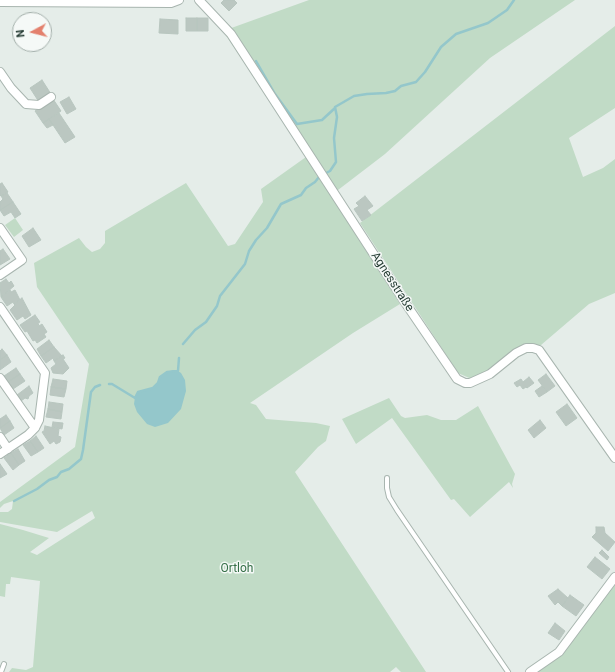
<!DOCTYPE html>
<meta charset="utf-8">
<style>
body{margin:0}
#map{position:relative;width:615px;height:672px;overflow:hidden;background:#e5ede9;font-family:Roboto,sans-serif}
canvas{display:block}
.north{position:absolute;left:12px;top:12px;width:40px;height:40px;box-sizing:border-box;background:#f5f9f7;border:1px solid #a2aea9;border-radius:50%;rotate:263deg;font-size:11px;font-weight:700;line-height:16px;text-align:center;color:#263d35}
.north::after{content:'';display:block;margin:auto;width:14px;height:18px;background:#e3806d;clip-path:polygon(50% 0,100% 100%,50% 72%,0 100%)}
</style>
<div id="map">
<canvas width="615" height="672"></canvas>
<div class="north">N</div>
</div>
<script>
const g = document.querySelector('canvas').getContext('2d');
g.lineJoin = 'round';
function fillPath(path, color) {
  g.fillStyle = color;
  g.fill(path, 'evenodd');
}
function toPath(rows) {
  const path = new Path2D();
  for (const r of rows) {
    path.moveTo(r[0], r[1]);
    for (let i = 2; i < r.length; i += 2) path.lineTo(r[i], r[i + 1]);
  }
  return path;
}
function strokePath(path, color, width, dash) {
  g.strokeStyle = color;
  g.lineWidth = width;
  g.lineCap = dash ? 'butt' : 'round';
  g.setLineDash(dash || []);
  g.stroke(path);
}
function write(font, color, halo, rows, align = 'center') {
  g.font = font + ' Roboto,sans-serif';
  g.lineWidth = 3;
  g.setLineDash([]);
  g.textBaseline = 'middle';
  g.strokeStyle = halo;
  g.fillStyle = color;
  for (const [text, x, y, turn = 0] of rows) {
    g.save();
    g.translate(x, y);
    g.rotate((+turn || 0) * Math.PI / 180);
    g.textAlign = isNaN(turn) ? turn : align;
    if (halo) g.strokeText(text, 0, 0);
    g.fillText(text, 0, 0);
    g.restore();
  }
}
fillPath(toPath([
 [309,0,575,0,490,58,385,154,338,190,330,194,400,304,353,333,250,403,256,405,266,419,316,423,330,426,326,441,318,447,295,472,426,672,401,672,396,667,390,672,9,672,12,668,26,670,33,667,40,581,11,577,10,584,6,584,5,597,0,596,0,524,23,530,49,538,30,552,37,555,95,518,92,511,57,532,0,522,0,512,8,512,12,509,13,501,4,504,0,508,0,502,75,447,89,364,37,287,34,263,79,238,86,247,92,252,100,249,105,243,105,231,186,183,228,246,235,244,263,202,261,189,306,157,243,61,223,31],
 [615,26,615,108,569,138,583,177,603,168,615,159,615,293,589,304,534,351,529,346,476,381,458,373,360,223],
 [15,218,23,230,14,237,5,225],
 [389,398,401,416,405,418,427,415,441,420,456,420,478,406,515,474,512,484,513,488,509,482,470,517,454,499,451,500,392,418,356,444,342,419],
 [615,579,615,672,532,672,560,653]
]), '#c1dbc6');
fillPath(toPath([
 [173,370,178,371,181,373,185,380,186,391,181,409,168,423,155,427,147,424,137,412,134,404,135,397,138,392,153,388,158,383,160,377,167,372]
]), '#94c7cb');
strokePath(toPath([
 [256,61,275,94,297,124,322,120,335,108],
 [326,173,330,171,336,162,334,138,337,117,335,107,354,96,367,94,386,93,395,91,401,86,416,82,425,72,441,47,456,34,488,23,507,10,514,0],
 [183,344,195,330,206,322,217,306,220,296,245,264,249,251,256,240,267,228,281,204,301,195,306,188,315,182,319,177],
 [109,384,112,384,135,398,138,392,153,388,158,383,160,377,167,372,178,371,179,358],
 [14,501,37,489,49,480,57,477,61,472,69,469,81,459,83,450,91,392,95,387,100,385]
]), '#94c7cb', 2.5);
const building = toPath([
 [224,0,234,0,237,3,229,11,221,3,224,0],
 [186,18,197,18,197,31,186,31,186,18],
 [197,18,208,18,208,31,197,31,197,18],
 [160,19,178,20,178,34,159,33,160,19],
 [42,80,51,94,39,102,30,88,42,80],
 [69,97,76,109,67,114,60,102,69,97],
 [53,99,61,111,43,123,35,111,53,99],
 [59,113,75,137,65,143,49,119,59,113],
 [49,119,53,125,47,128,43,123,49,119],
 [2,183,8,192,1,196,0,195,0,184,2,183],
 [7,193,13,202,0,210,0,202,3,199,1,196,7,193],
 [365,196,373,206,367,210,371,215,362,221,354,209,359,206,356,203,365,196],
 [13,202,21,214,15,218,11,212,4,216,0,210,13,202],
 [33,228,41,240,29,247,22,236,33,228],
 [3,249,10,259,0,265,0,251,3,249],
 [6,279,9,283,11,281,14,286,1,297,0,283,6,279],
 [10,290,11,292,15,290,20,300,14,304,13,302,7,306,1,297,10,290],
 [22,298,31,315,25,319,23,316,17,320,10,310,15,305,14,304,22,298],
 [35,315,40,322,38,323,39,326,42,324,47,332,44,334,46,337,37,343,35,340,33,341,27,331,25,332,20,325,35,315],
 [49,340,54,347,41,356,37,349,49,340],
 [54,347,62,356,54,361,53,358,46,363,41,356,54,347],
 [2,349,7,355,0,360,0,351,2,349],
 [7,355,11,362,0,370,0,360,7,355],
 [63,355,65,358,63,359,69,368,63,374,53,373,51,368,56,364,54,361,63,355],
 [16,368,20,374,8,382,4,376,16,368],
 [20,374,25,381,13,389,8,382,20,374],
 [546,374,555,386,547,392,538,380,546,374],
 [529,377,534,383,527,388,526,387,523,389,520,385,517,387,514,383,521,379,523,382,529,377],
 [53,379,67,381,66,389,51,387,53,379],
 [29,386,33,393,29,396,28,399,25,398,21,401,17,395,29,386],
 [542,386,547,392,539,397,535,391,542,386],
 [51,387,66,389,64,397,50,395,51,387],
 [49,402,63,404,62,412,48,409,49,402],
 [567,404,577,418,566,426,556,412,567,404],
 [48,409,62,412,61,419,46,417,48,409],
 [6,415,10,421,0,428,0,419,6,415],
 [540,420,546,428,534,438,528,430,540,420],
 [10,421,14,428,4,435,0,428,10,421],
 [53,422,63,423,62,429,52,427,53,422],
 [45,426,59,429,58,436,61,437,60,442,56,444,54,441,50,444,42,432,44,431,45,426],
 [36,436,44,448,38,452,30,441,36,436],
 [30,441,38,452,31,456,23,445,30,441],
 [18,449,25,461,19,465,11,453,18,449],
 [11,453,19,465,13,470,4,458,11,453],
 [0,464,7,474,0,478,0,464],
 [596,527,604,527,605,533,615,542,608,551,592,537,596,533,596,527],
 [602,550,609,557,607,560,599,553,602,550],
 [595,557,610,569,602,579,587,567,595,557],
 [558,589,568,598,562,606,558,602,555,605,548,596,558,589],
 [570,595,584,605,576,616,562,606,570,595],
 [555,623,565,631,559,640,548,633,555,623]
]);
fillPath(building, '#bbc7c1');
strokePath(building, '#b8c6bf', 1);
const lane = toPath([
 [387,478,387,488,389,497,397,510,508,672],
 [1,672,4,664]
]);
const street = toPath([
 [199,0,231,34,406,304,457,379,465,383,470,383,490,374,516,353,526,348,533,348,539,350,615,458],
 [0,2,171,3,179,0],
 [0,72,11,88,26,104,39,105,51,97],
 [0,228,22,260,0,275],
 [0,307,45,373,39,420,35,428,28,435,0,454],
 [0,378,35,428],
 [0,437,8,449],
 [530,672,559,652,615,577]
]);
strokePath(lane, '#a8b5af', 6);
strokePath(street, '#a8b5af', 10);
strokePath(lane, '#fff', 4);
strokePath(street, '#fff', 8);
write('12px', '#263d35', '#f5f9f7', [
 ["Agnesstraße",392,282,57]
]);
write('12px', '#356f47', '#f5f9f7', [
 ["Ortloh",237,569]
]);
</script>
